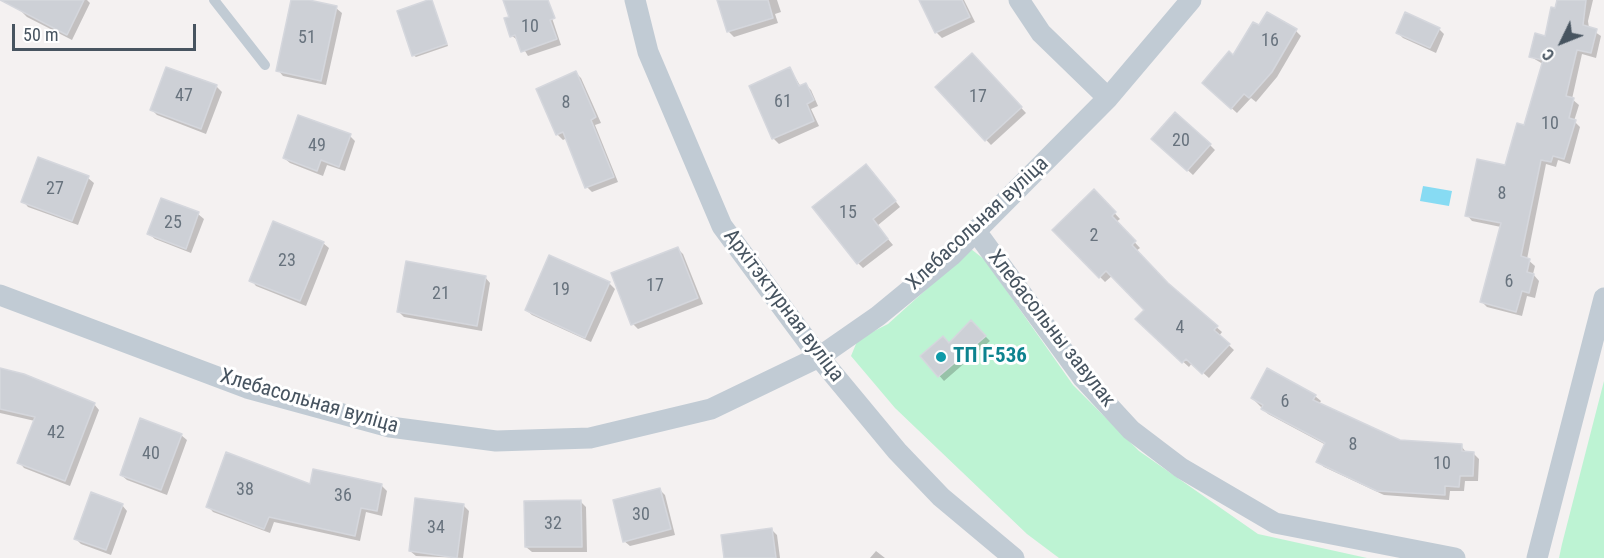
<!DOCTYPE html>
<meta charset="utf-8">
<style>
body{margin:0}
#map{position:relative;width:1604px;height:558px;overflow:hidden;background:#f4f1f1;font-family:"Roboto Condensed",sans-serif}
canvas{display:block}
.north{position:absolute;left:1532px;top:12px;width:60px;height:60px;-webkit-text-stroke:4px #fff;paint-order:stroke;rotate:227deg;font-size:16px;font-weight:700;line-height:24px;text-align:center;color:#475460}
.north::after{content:'';display:block;margin:auto;width:21px;height:27px;background:#475460;clip-path:polygon(50% 0,100% 100%,50% 72%,0 100%)}
.scale{position:absolute;left:12px;top:24px;width:184px;height:27px;box-sizing:border-box;border:3px solid #475460;border-top:0;padding-left:8px;font-size:18px;line-height:21px;white-space:nowrap;color:#475460;-webkit-text-stroke:4px #fff;paint-order:stroke}
</style>
<div id="map">
<canvas width="1604" height="558"></canvas>
<div class="north">С</div>
<div class="scale">50 m</div>
</div>
<script>
const g = document.querySelector('canvas').getContext('2d');
g.lineJoin = 'round';
function fillPath(path, color) {
  g.fillStyle = color;
  g.fill(path, 'evenodd');
}
function toPath(rows) {
  const path = new Path2D();
  for (const r of rows) {
    path.moveTo(r[0], r[1]);
    for (let i = 2; i < r.length; i += 2) path.lineTo(r[i], r[i + 1]);
  }
  return path;
}
function strokePath(path, color, width, dash) {
  g.strokeStyle = color;
  g.lineWidth = width;
  g.lineCap = dash ? 'butt' : 'round';
  g.setLineDash(dash || []);
  g.stroke(path);
}
function write(font, color, halo, rows, align = 'center') {
  g.font = font + ' "Roboto Condensed",sans-serif';
  g.lineWidth = 6;
  g.setLineDash([]);
  g.textBaseline = 'middle';
  g.strokeStyle = halo;
  g.fillStyle = color;
  for (const [text, x, y, turn = 0] of rows) {
    g.save();
    g.translate(x, y);
    g.rotate((+turn || 0) * Math.PI / 180);
    g.textAlign = isNaN(turn) ? turn : align;
    if (halo) g.strokeText(text, 0, 0);
    g.fillText(text, 0, 0);
    g.restore();
  }
}
fillPath(toPath([
 [971,249,985,260,1073,385,1139,451,1258,534,1367,558,1059,558,1027,534,895,408,851,356,858,339,888,324],
 [1604,381,1604,558,1559,558,1562,544]
]), '#bdf3d3');
fillPath(toPath([
 [1423,186,1452,191,1449,206,1420,201]
]), '#87dbf3');
fillPath(toPath([
 [28,0,87,0,90,3,72,40,27,17,22,12],
 [293,0,336,8,342,13,326,85,283,76,278,70],
 [504,0,546,0,561,45,528,56,519,41,512,36,510,18],
 [719,0,777,0,781,12,775,14,778,23,734,37,728,31],
 [921,0,964,0,975,22,942,38,937,33],
 [1557,0,1593,0,1588,21,1589,28,1601,36,1596,58,1582,54,1572,99,1579,105,1574,121,1580,127,1570,164,1558,160,1556,167,1546,164,1527,259,1535,266,1533,274,1539,281,1535,298,1527,296,1522,316,1487,307,1482,302,1501,227,1472,221,1467,215,1506,167,1525,127,1543,64,1531,57,1546,38],
 [431,1,448,46,416,57,413,55],
 [1260,27,1296,31,1301,36,1277,77,1256,102,1251,98,1237,113,1209,88],
 [1439,29,1444,34,1436,53,1403,38,1397,32],
 [972,55,1026,113,991,145,937,88],
 [167,69,217,87,222,92,206,134,157,115,152,110],
 [790,69,801,87,806,85,811,90,818,106,811,109,819,126,779,144,774,139,751,86],
 [576,73,581,78,601,123,595,125,618,182,592,192,587,187,567,138,563,140,557,134],
 [350,136,355,141,345,171,327,165,323,176,290,163,284,158],
 [1159,144,1210,145,1215,150,1193,175],
 [872,171,900,207,877,226,893,245,863,268,858,263],
 [88,178,94,183,78,225,28,207,23,201],
 [1094,191,1120,219,1116,222,1140,248,1136,251,1169,285,1222,332,1219,336,1234,350,1209,378,1192,363,1189,367,1142,325,1146,310,1113,275,1105,282,1054,230],
 [198,214,204,219,191,253,155,239,149,234],
 [323,243,329,248,306,306,256,286,251,280],
 [677,248,683,254,703,304,638,329,633,324],
 [485,277,490,283,482,331,404,317,398,311],
 [609,283,615,289,591,342,532,315,526,310],
 [971,322,990,341,944,381,922,356,949,345],
 [0,370,94,404,99,410,70,486,24,468,19,462,35,421,0,413],
 [1315,396,1321,401,1319,404,1400,441,1461,446,1467,453,1473,453,1479,459,1478,481,1465,481,1464,491,1450,491,1449,500,1384,495,1324,467,1318,462,1326,445,1268,414,1252,398],
 [181,435,187,440,167,495,127,480,121,475],
 [311,486,382,486,387,491,382,516,366,512,360,541,274,522,270,533,213,512,208,506],
 [660,490,665,495,675,535,630,546,624,541],
 [581,502,586,507,587,552,532,552,526,547],
 [122,505,127,511,111,555,81,544,76,539],
 [463,505,469,511,463,558,416,556,410,551],
 [772,530,777,535,780,558,726,558],
 [876,551,885,558,870,558]
]), '#0003');
const building = toPath([
 [0,0,84,0,67,35,0,0],
 [291,0,309,0,337,6,321,81,276,71,291,0],
 [428,0,432,0,447,44,412,56,397,11,428,0],
 [503,0,548,0,555,18,550,20,557,39,521,52,515,35,510,37,504,18,509,17,503,0],
 [717,0,768,0,773,18,727,32,717,0],
 [919,0,962,0,970,17,935,33,919,0],
 [1557,0,1586,0,1583,25,1597,29,1591,53,1577,50,1566,96,1574,98,1569,118,1576,120,1564,159,1553,156,1551,162,1541,160,1521,256,1530,259,1527,272,1534,274,1529,293,1522,291,1516,312,1480,302,1501,223,1465,216,1477,159,1505,165,1517,123,1524,125,1543,60,1529,57,1535,33,1545,36,1551,7,1555,8,1557,0],
 [1267,12,1297,29,1272,72,1249,98,1244,94,1231,109,1202,83,1229,51,1233,55,1253,22,1259,25,1267,12],
 [1405,12,1440,28,1430,48,1396,33,1405,12],
 [972,53,1022,107,985,141,935,87,972,53],
 [166,67,217,85,201,129,150,110,166,67],
 [790,67,799,86,806,83,814,100,807,104,814,121,772,139,749,86,790,67],
 [576,71,596,117,591,120,614,177,585,188,563,132,556,135,536,89,576,71],
 [1175,112,1211,144,1187,171,1151,139,1175,112],
 [298,115,351,134,339,167,321,160,317,171,283,158,298,115],
 [38,157,89,176,72,221,21,202,38,157],
 [866,164,896,201,873,219,888,239,857,264,812,207,866,164],
 [1094,189,1116,212,1112,216,1136,241,1132,245,1168,283,1218,326,1214,330,1230,344,1202,374,1186,359,1182,363,1135,319,1144,310,1106,271,1099,278,1052,230,1094,189],
 [161,198,199,212,186,249,147,234,161,198],
 [273,221,324,242,300,301,249,281,273,221],
 [678,247,698,298,631,325,611,273,678,247],
 [549,255,610,282,585,338,525,310,549,255],
 [406,261,486,276,477,326,397,312,406,261],
 [971,320,986,336,938,377,920,356,943,336,949,343,971,320],
 [0,368,24,374,95,403,65,481,17,463,35,417,0,409,0,368],
 [1267,368,1316,395,1313,400,1400,440,1462,444,1462,451,1474,452,1473,476,1460,476,1459,487,1445,486,1445,495,1377,491,1316,462,1325,443,1261,409,1263,405,1251,398,1267,368],
 [140,418,182,434,161,490,120,475,140,418],
 [226,452,310,484,313,469,382,484,377,511,361,508,355,536,269,517,264,529,206,507,226,452],
 [660,488,671,529,623,542,613,500,660,488],
 [91,492,123,504,106,550,74,539,91,492],
 [415,498,464,504,457,558,409,551,415,498],
 [581,500,582,547,525,547,524,501,581,500],
 [772,528,776,558,724,558,721,535,772,528]
]);
fillPath(building, '#cdd0d6');
strokePath(building, '#d5d7dd', 1.5);
strokePath(toPath([
 [214,0,265,65]
]), '#c1cbd4', 10);
strokePath(toPath([
 [635,0,648,52,722,226,819,357,897,451,941,497,1014,558],
 [1019,0,1041,33,1108,98],
 [975,230,1083,378,1131,430,1181,468,1275,523,1455,558],
 [0,295,247,388,390,427,496,441,590,438,711,409,819,357,878,316,951,256,1108,98,1191,0],
 [1537,558,1604,298]
]), '#c1cbd4', 21);
for (const [x, y, r, color] of [
 [941,357,6,"#0f9aa8"]
]) {
  const dot = new Path2D();
  dot.arc(x, y, r, 0, 2 * Math.PI);
  g.fillStyle = color;
  g.fill(dot);
  strokePath(dot, '#fff', 2);
}
write('18px', '#68737e', null, [
 ["10",530,27],
 ["51",307,38],
 ["16",1270,41],
 ["47",184,96],
 ["17",978,97],
 ["61",783,102],
 ["8",566,103],
 ["10",1550,124],
 ["20",1181,141],
 ["49",317,146],
 ["27",55,189],
 ["8",1502,194],
 ["15",848,213],
 ["25",173,223],
 ["2",1094,236],
 ["23",287,261],
 ["6",1509,282],
 ["17",655,286],
 ["19",561,290],
 ["21",441,294],
 ["4",1180,328],
 ["6",1285,402],
 ["42",56,433],
 ["8",1353,445],
 ["40",151,454],
 ["10",1442,464],
 ["38",245,490],
 ["36",343,496],
 ["30",641,515],
 ["32",553,524],
 ["34",436,528]
]);
write('21px', '#475460', '#fff', [
 ["Хлебасольная вуліца",978,224,-43],
 ["Архітэктурная вуліца",783,306,53],
 ["Хлебасольны завулак",1051,329,52],
 ["Хлебасольная вуліца",309,402,16]
]);
write('bold 21px', '#0d838f', '#fff', [
 ["ТП Г-536",953,357]
], 'left');
</script>
